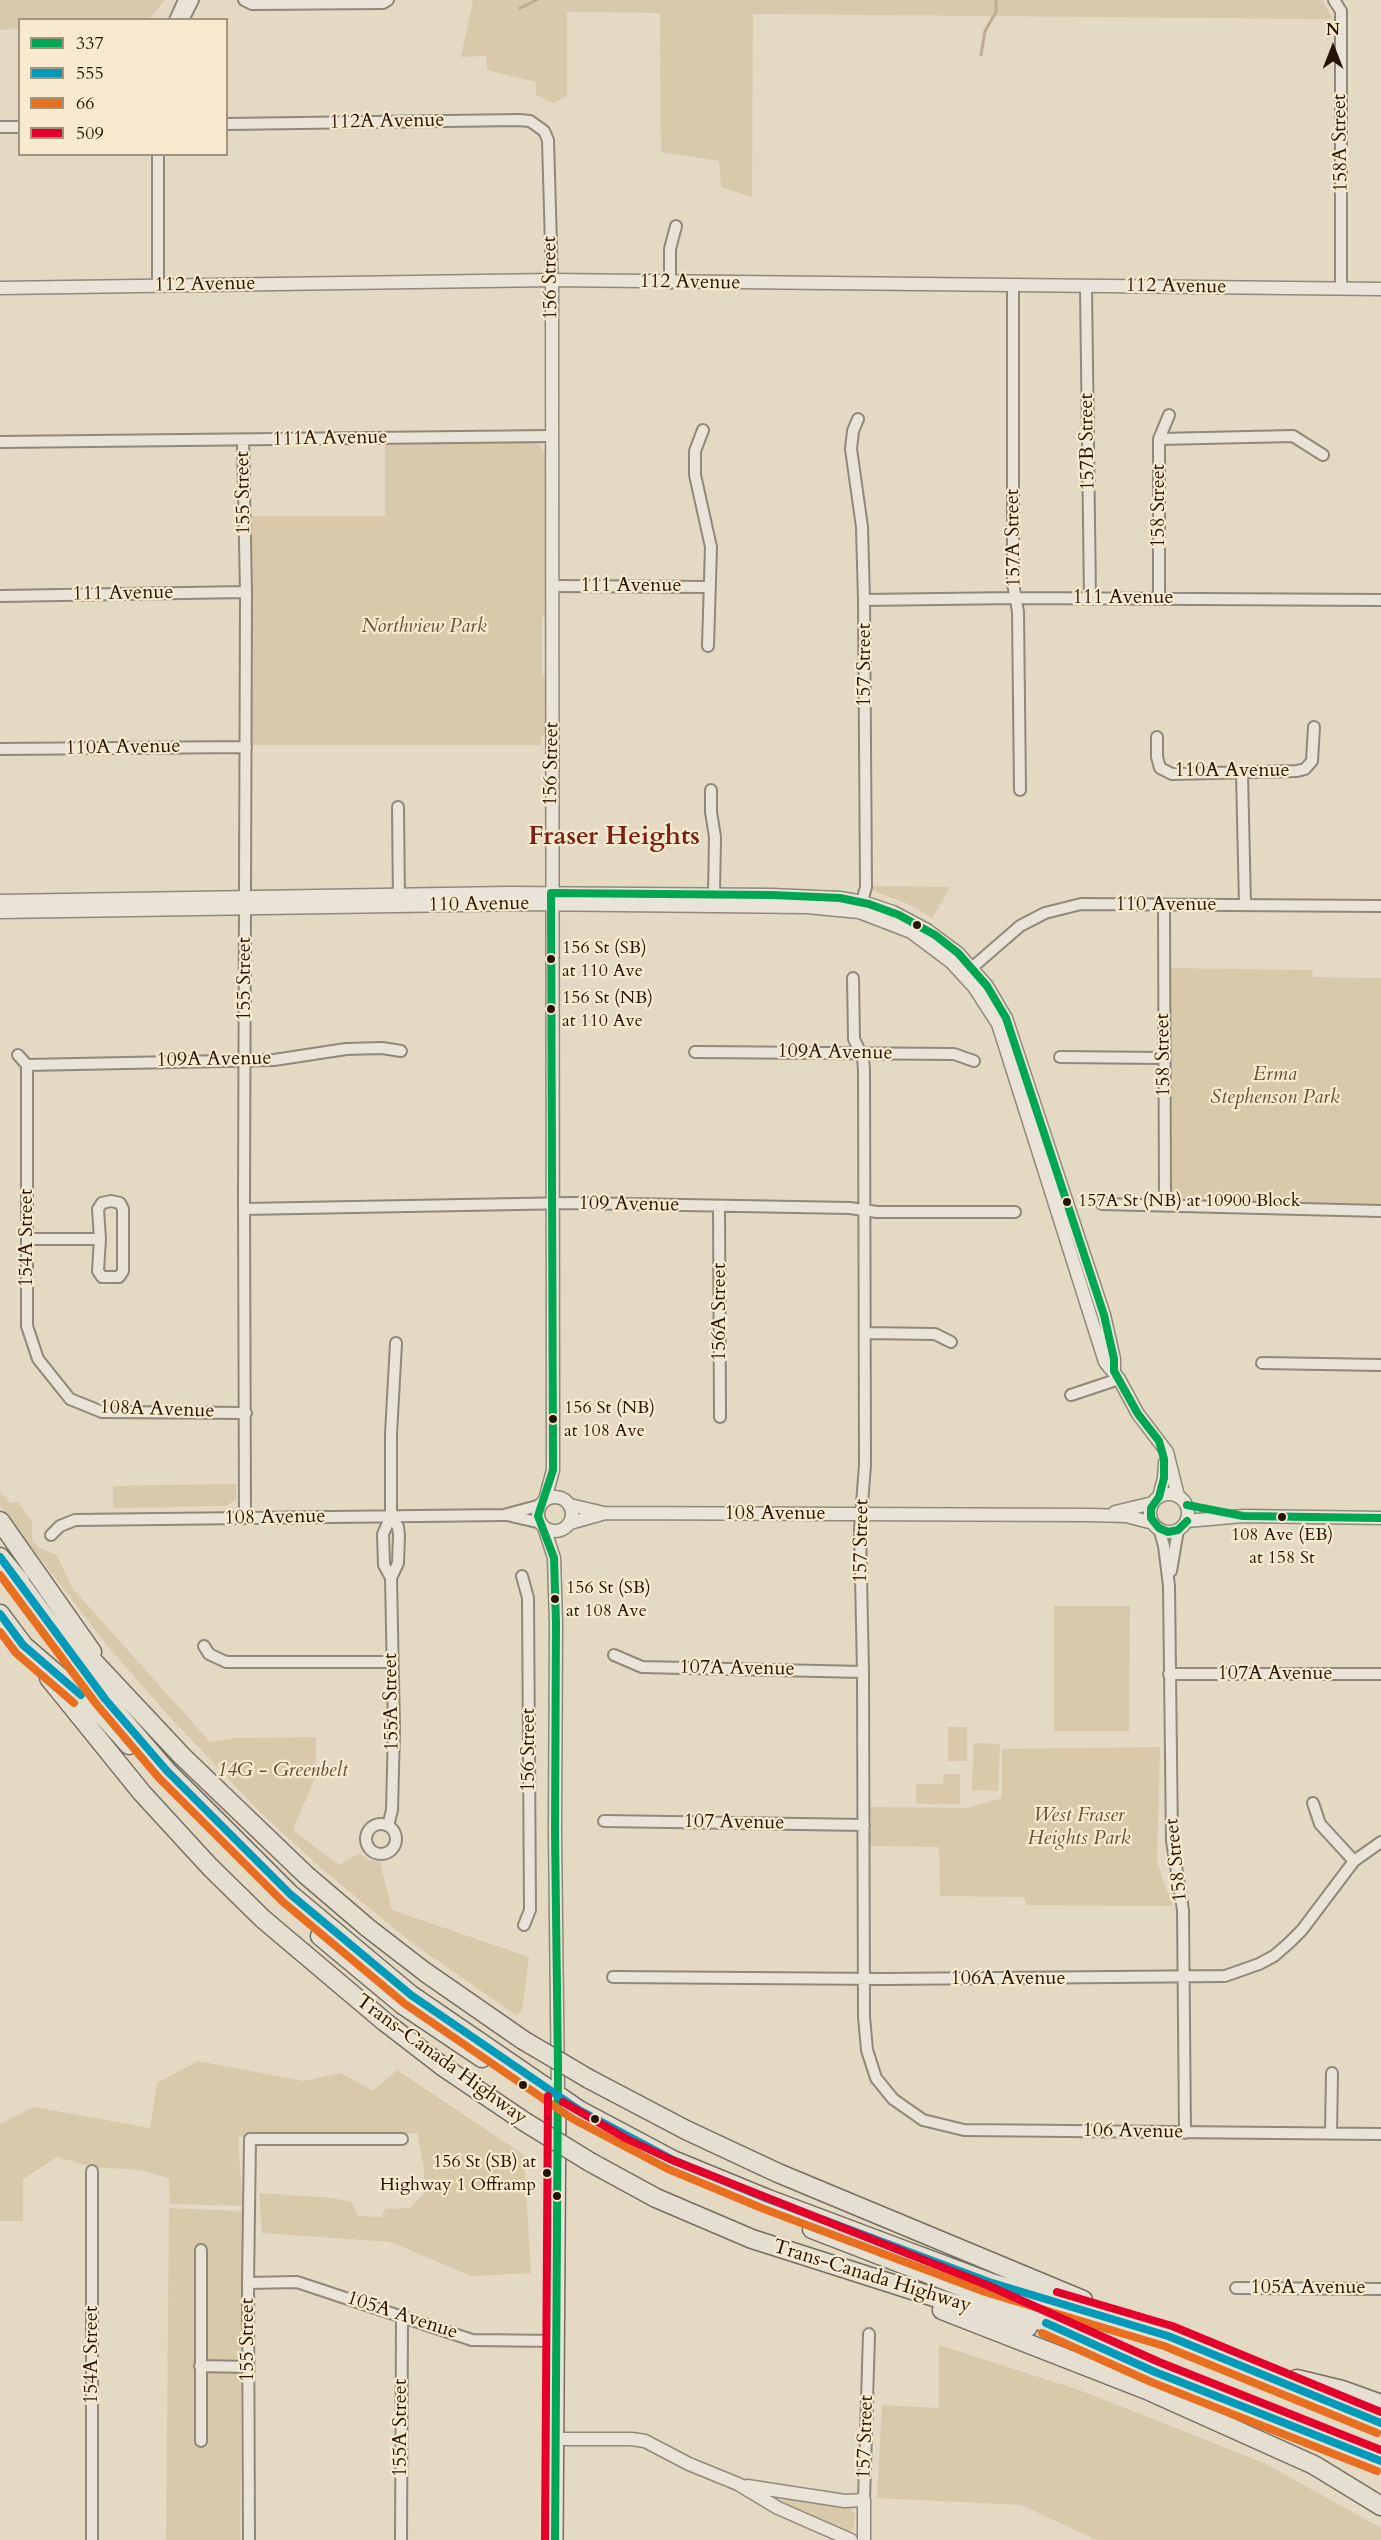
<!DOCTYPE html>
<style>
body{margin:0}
#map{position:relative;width:1381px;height:2540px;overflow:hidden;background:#e4d9c3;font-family:Cardo,serif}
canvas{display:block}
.legend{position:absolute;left:18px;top:18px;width:210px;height:138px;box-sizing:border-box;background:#f7eacf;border:2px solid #a3947e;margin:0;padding:8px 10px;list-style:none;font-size:18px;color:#261404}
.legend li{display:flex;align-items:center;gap:12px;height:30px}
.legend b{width:30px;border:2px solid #a3947e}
.north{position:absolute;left:1303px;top:18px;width:60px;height:60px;-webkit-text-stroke:4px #f7eacf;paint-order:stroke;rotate:0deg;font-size:16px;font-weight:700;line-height:24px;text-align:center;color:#261404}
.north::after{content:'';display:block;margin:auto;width:21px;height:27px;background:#261404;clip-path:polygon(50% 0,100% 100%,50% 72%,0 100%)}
</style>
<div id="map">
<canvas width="1381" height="2540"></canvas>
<ul class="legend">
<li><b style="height:8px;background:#00a651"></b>337</li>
<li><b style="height:8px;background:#049aba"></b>555</li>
<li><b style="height:8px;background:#e96f20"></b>66</li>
<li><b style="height:8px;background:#e4002b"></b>509</li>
</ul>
<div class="north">N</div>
</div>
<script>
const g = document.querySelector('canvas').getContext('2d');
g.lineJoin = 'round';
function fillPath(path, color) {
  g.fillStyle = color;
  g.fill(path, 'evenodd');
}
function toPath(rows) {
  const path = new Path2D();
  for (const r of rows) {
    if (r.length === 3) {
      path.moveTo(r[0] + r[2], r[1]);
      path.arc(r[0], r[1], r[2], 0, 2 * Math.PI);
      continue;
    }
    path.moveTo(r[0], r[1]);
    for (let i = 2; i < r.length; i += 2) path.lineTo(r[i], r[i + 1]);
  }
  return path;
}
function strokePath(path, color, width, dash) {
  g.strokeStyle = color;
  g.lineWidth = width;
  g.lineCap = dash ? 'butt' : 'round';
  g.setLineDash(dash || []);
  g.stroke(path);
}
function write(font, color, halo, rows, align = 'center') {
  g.font = font + ' Cardo,serif';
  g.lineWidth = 4.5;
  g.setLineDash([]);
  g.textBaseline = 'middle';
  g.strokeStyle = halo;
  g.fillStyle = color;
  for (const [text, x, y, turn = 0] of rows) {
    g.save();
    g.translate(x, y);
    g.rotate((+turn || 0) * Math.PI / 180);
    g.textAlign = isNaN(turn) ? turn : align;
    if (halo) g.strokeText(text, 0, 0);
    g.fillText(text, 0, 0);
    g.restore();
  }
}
fillPath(toPath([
 [0,0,165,0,149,19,20,20,19,29,0,30],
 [473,0,1322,0,1333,19,753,14,752,197,721,187,719,161,661,152,660,13,567,12,567,96,553,103,536,95,536,82,487,70,486,56,461,57],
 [495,440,539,444,545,454,546,611,542,619,542,672,546,680,546,733,541,738,541,745,252,745,247,516,385,516,385,442],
 [871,886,950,887,932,918,908,904,871,890],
 [1169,968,1312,970,1313,977,1381,978,1381,1204,1237,1202,1182,1200,1173,1195,1170,1186],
 [236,1484,236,1499,227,1506,113,1508,113,1486],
 [0,1492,11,1503,18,1502,32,1522,32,1539,39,1548,57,1555,73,1589,210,1742,237,1738,316,1737,316,1775,293,1830,339,1865,360,1853,368,1860,380,1862,392,1910,529,1957,522,2011,516,2015,412,1943,322,1869,258,1810,166,1713,105,1643,0,1506],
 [1054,1606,1130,1606,1129,1731,1054,1731],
 [948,1727,967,1727,967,1761,948,1761],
 [974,1743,1000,1744,998,1791,972,1790],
 [1160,1747,1157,1863,1173,1906,1027,1905,1024,1897,940,1896,939,1847,866,1846,866,1807,968,1808,1002,1798,1002,1749],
 [944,1774,960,1774,960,1804,916,1804,916,1784,943,1784],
 [198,2061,303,2081,341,2073,373,2091,397,2070,524,2155,531,2273,471,2276,391,2242,262,2233,259,2193,332,2198,352,2202,358,2216,382,2217,385,2209,410,2208,424,2193,424,2168,417,2133,238,2137,243,2206,170,2204,169,2178,140,2170,94,2167,57,2157,23,2179,23,2221,0,2221,0,2124,34,2107,150,2128,157,2083],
 [169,2208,243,2211,240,2540,166,2540],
 [939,2345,1079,2390,1264,2463,1381,2528,1381,2540,1097,2540,1021,2505,877,2498,882,2405,939,2408],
 [791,2499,847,2506,855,2513,854,2529,846,2533,780,2504,781,2500]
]), '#d8c9ab');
strokePath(toPath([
 [520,8,537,0],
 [981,55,985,31,996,12,996,0]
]), '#beac8f', 3);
const minor = toPath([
 [244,0,252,4,383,3,388,0],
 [1334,0,1341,11,1341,289],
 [175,20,184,0],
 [183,20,193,0],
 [226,124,519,120,530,121,544,131,548,140,552,280],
 [0,127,20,127],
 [158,154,158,285],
 [670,283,670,249,676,226],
 [1013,286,1013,583,1018,612,1020,790],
 [1086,287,1090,598],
 [858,419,853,431,851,449,862,527,864,600,866,887,860,909],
 [703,430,695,451,695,475,711,547,708,646],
 [1159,439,1293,436,1323,455],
 [243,440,246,592,244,1198,245,1518],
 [0,442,552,436],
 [553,586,709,587],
 [0,596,246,592],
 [1159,598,1159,439,1169,415],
 [864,600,1015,598,1381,600],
 [1157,737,1157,757,1160,768,1172,774,1297,771,1305,769,1312,761,1314,727],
 [0,749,246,747],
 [1242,773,1245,905],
 [711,790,711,812,715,837,714,894],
 [398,807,399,902],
 [1164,905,1165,1206],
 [966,973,1020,926,1045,913,1081,904,1381,906],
 [853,978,854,1039,863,1058,864,1070,865,1465,860,1529,863,1672,864,2017,867,2050,876,2078,893,2099,923,2120,964,2130,1381,2134],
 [695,1052,954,1054,974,1061],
 [18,1055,27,1065],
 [1060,1057,1163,1058],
 [27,1065,27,1326,38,1359,70,1399,102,1412,246,1413],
 [27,1065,274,1060,346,1049,382,1048,401,1051],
 [111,1201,120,1203,123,1209,123,1271,119,1277,102,1277,98,1271,100,1239,98,1209,102,1203,111,1201],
 [1102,1204,1381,1211],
 [719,1206,720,1417],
 [244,1209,573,1203,850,1208,877,1212,1015,1212],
 [27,1239,100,1239],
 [865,1333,935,1334,951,1342],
 [1262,1363,1381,1365],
 [1071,1395,1119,1379],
 [507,1515,541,1523],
 [1159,1528,1164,1546,1169,1586,1172,1841,1183,1910,1185,2133],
 [51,1535,60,1526,75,1520,504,1515,541,1505],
 [1171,1571,1178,1530],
 [522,1576,528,1598,530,1910,524,1925],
 [391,1578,384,1565,383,1534,391,1516,391,1434,396,1343],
 [204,1646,209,1654,226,1662,392,1662],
 [614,1655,642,1667,863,1672],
 [1169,1674,1381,1674],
 [1313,1803,1320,1824,1354,1861],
 [604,1821,864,1825],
 [381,1839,15],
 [388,1826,392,1810,394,1729,391,1578,398,1563,399,1535,398,1527,391,1516],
 [613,1977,885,1979,1225,1976,1259,1964,1274,1956,1289,1943,1302,1930,1354,1861,1381,1842],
 [1331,2134,1332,2073],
 [92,2171,92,2540],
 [201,2250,201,2441],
 [248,2283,297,2282,472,2340,557,2341],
 [1236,2288,1381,2289],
 [200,2366,248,2367],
 [864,2500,869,2334],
 [249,2540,248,2283,250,2139,402,2139],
 [401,2540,402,2316]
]);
const tertiary = toPath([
 [0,288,552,280,1381,289],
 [0,901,508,893,772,895,840,898,863,902,893,912,927,930,958,953,987,986,1006,1018,1104,1315,1114,1359,1114,1371],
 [0,912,527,904,807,907,859,912,911,932,951,962,974,987,998,1024,1105,1362,1119,1379,1138,1414,1167,1452,1178,1496],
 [1169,1513,19],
 [555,1514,17],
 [1159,1497,1164,1478,1165,1463],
 [545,1500,553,1470,552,280],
 [570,1505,604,1513,1090,1515,1126,1516,1153,1523],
 [1115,1512,1153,1503],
 [1187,1521,1243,1516,1381,1518],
 [570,1523,602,1514],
 [544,1527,554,1558,556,1623,555,1832,558,2096],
 [554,2439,632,2439,645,2441,689,2464,738,2484,778,2508,851,2540],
 [747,2486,845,2501,864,2500,864,2540]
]);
const secondary = toPath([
 [555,2540,558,2096]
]);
const motorway = toPath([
 [0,1521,92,1652],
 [0,1557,20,1581],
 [13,1573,105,1699,167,1771,290,1894,411,1995,579,2110,673,2160,768,2199,989,2282,1168,2336],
 [0,1614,30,1654],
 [77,1644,182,1756,306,1875,368,1928,425,1972,523,2040],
 [23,1645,95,1707,129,1745],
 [49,1678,142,1793,210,1867,263,1919,385,2022,442,2066,525,2122],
 [320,1936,403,2005,482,2058],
 [589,2079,686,2130,778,2173,1083,2300],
 [590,2162,656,2198,752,2239,1028,2327],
 [812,2229,983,2295,1155,2372],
 [942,2310,1147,2390,1314,2465,1381,2506],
 [1158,2332,1381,2423],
 [1145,2368,1381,2461],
 [1297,2379,1342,2390,1381,2404]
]);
strokePath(minor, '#908879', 14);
strokePath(tertiary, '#908879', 15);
strokePath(secondary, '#756d60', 18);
strokePath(motorway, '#756d60', 21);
strokePath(minor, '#e9e3d8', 10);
strokePath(tertiary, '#e9e3d8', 12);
strokePath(secondary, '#e9e3d8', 15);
strokePath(motorway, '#e5dfd2', 18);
const motorwayBridge = toPath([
 [523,2040,589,2079],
 [525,2122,590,2162]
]);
strokePath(motorwayBridge, '#756d60', 21, []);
strokePath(motorwayBridge, '#e5dfd2', 18);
strokePath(toPath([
 [551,893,553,1470,538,1516,554,1558,556,1623,555,1832,558,2069,555,2540],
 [551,893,772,895,840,898,869,904,899,915,935,935,958,953,987,986,1006,1018,1104,1315,1114,1359,1114,1371,1138,1414,1159,1441,1164,1459,1164,1478,1159,1497,1151,1508,1151,1518,1159,1528,1168,1532,1178,1530,1187,1521],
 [1187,1505,1243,1516,1381,1518]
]), '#00a651', 8);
strokePath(toPath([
 [0,1557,105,1699,167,1771,290,1894,411,1995,579,2110,673,2160,768,2199,989,2282,1168,2336,1381,2423],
 [0,1614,23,1645,81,1695],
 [1046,2323,1155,2372,1381,2461]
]), '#049aba', 8);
strokePath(toPath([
 [0,1575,97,1705,159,1778,283,1902,405,2004,573,2119,668,2169,764,2209,985,2292,1164,2346,1377,2433],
 [0,1632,16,1653,74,1703],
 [1042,2333,1151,2382,1377,2471]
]), '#e96f20', 8);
strokePath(toPath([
 [563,2102,627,2139,672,2160,987,2285,1159,2362,1381,2450],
 [1057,2292,1172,2326,1381,2412],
 [545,2540,548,2096]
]), '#e4002b', 8);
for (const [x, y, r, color] of [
 [917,925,5,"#261404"],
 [551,959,5,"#261404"],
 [551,1009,5,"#261404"],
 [1067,1202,5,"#261404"],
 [553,1419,5,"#261404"],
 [1282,1517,5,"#261404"],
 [555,1599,5,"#261404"],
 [523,2085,5,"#261404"],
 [595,2119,5,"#261404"],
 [547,2173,5,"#261404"],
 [557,2196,5,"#261404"]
]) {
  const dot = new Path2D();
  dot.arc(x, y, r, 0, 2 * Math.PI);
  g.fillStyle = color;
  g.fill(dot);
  strokePath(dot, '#f7eacf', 2);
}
write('18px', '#261404', '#f7eacf', [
 ["156 St (SB)",562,949],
 ["at 110 Ave",562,972],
 ["156 St (NB)",562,999],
 ["at 110 Ave",562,1022],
 ["157A St (NB) at 10900 Block",1078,1202],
 ["156 St (NB)",564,1409],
 ["at 108 Ave",564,1432],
 ["108 Ave (EB)",1282,1536,"center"],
 ["at 158 St",1282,1559,"center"],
 ["156 St (SB)",566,1589],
 ["at 108 Ave",566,1612],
 ["156 St (SB) at",536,2163,"right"],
 ["Highway 1 Offramp",536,2186,"right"]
], 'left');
write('20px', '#261404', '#f7eacf', [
 ["112A Avenue",387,122,-1],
 ["158A Street",1341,143,-91],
 ["156 Street",551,278,-91],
 ["112 Avenue",690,283,1],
 ["112 Avenue",205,285,-1],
 ["112 Avenue",1176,287,1],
 ["111A Avenue",330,439,-1],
 ["157B Street",1088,442,-91],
 ["155 Street",244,493,-91],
 ["158 Street",1159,506,-90],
 ["157A Street",1014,538,-91],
 ["111 Avenue",631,586],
 ["111 Avenue",123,594,-1],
 ["111 Avenue",1123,598],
 ["157 Street",865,665,-90],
 ["110A Avenue",123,748,-1],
 ["156 Street",552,764,-89],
 ["110A Avenue",1232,771],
 ["110 Avenue",479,905,-1],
 ["110 Avenue",1166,905],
 ["155 Street",245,979,-90],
 ["109A Avenue",835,1053,1],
 ["158 Street",1164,1055,-91],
 ["109A Avenue",214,1060,-1],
 ["109 Avenue",629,1205,1],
 ["154A Street",27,1238,-90],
 ["156A Street",720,1312,-90],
 ["108A Avenue",157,1410,2],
 ["108 Avenue",775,1514],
 ["108 Avenue",275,1518,-1],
 ["157 Street",862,1541,-89],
 ["107A Avenue",737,1669,1],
 ["107A Avenue",1275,1674],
 ["155A Street",392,1702,-91],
 ["156 Street",529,1750,-90],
 ["107 Avenue",734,1823,1],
 ["158 Street",1177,1860,-96],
 ["106A Avenue",1008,1979],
 ["Trans-Canada Highway",441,2060,36],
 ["106 Avenue",1133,2132,1],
 ["Trans-Canada Highway",872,2277,17],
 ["105A Avenue",1308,2288],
 ["105A Avenue",402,2316,18],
 ["155 Street",248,2340,-90],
 ["154A Street",92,2355,-90],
 ["155A Street",401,2428,-90],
 ["157 Street",866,2437,-88]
]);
write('italic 20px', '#614f37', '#f7eacf', [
 ["Northview Park",424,627],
 ["Erma",1275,1075],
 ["Stephenson Park",1275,1098],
 ["14G - Greenbelt",282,1771],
 ["West Fraser",1079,1816],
 ["Heights Park",1079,1839]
]);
write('bold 26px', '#7a1f14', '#f7eacf', [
 ["Fraser Heights",614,838]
]);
</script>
